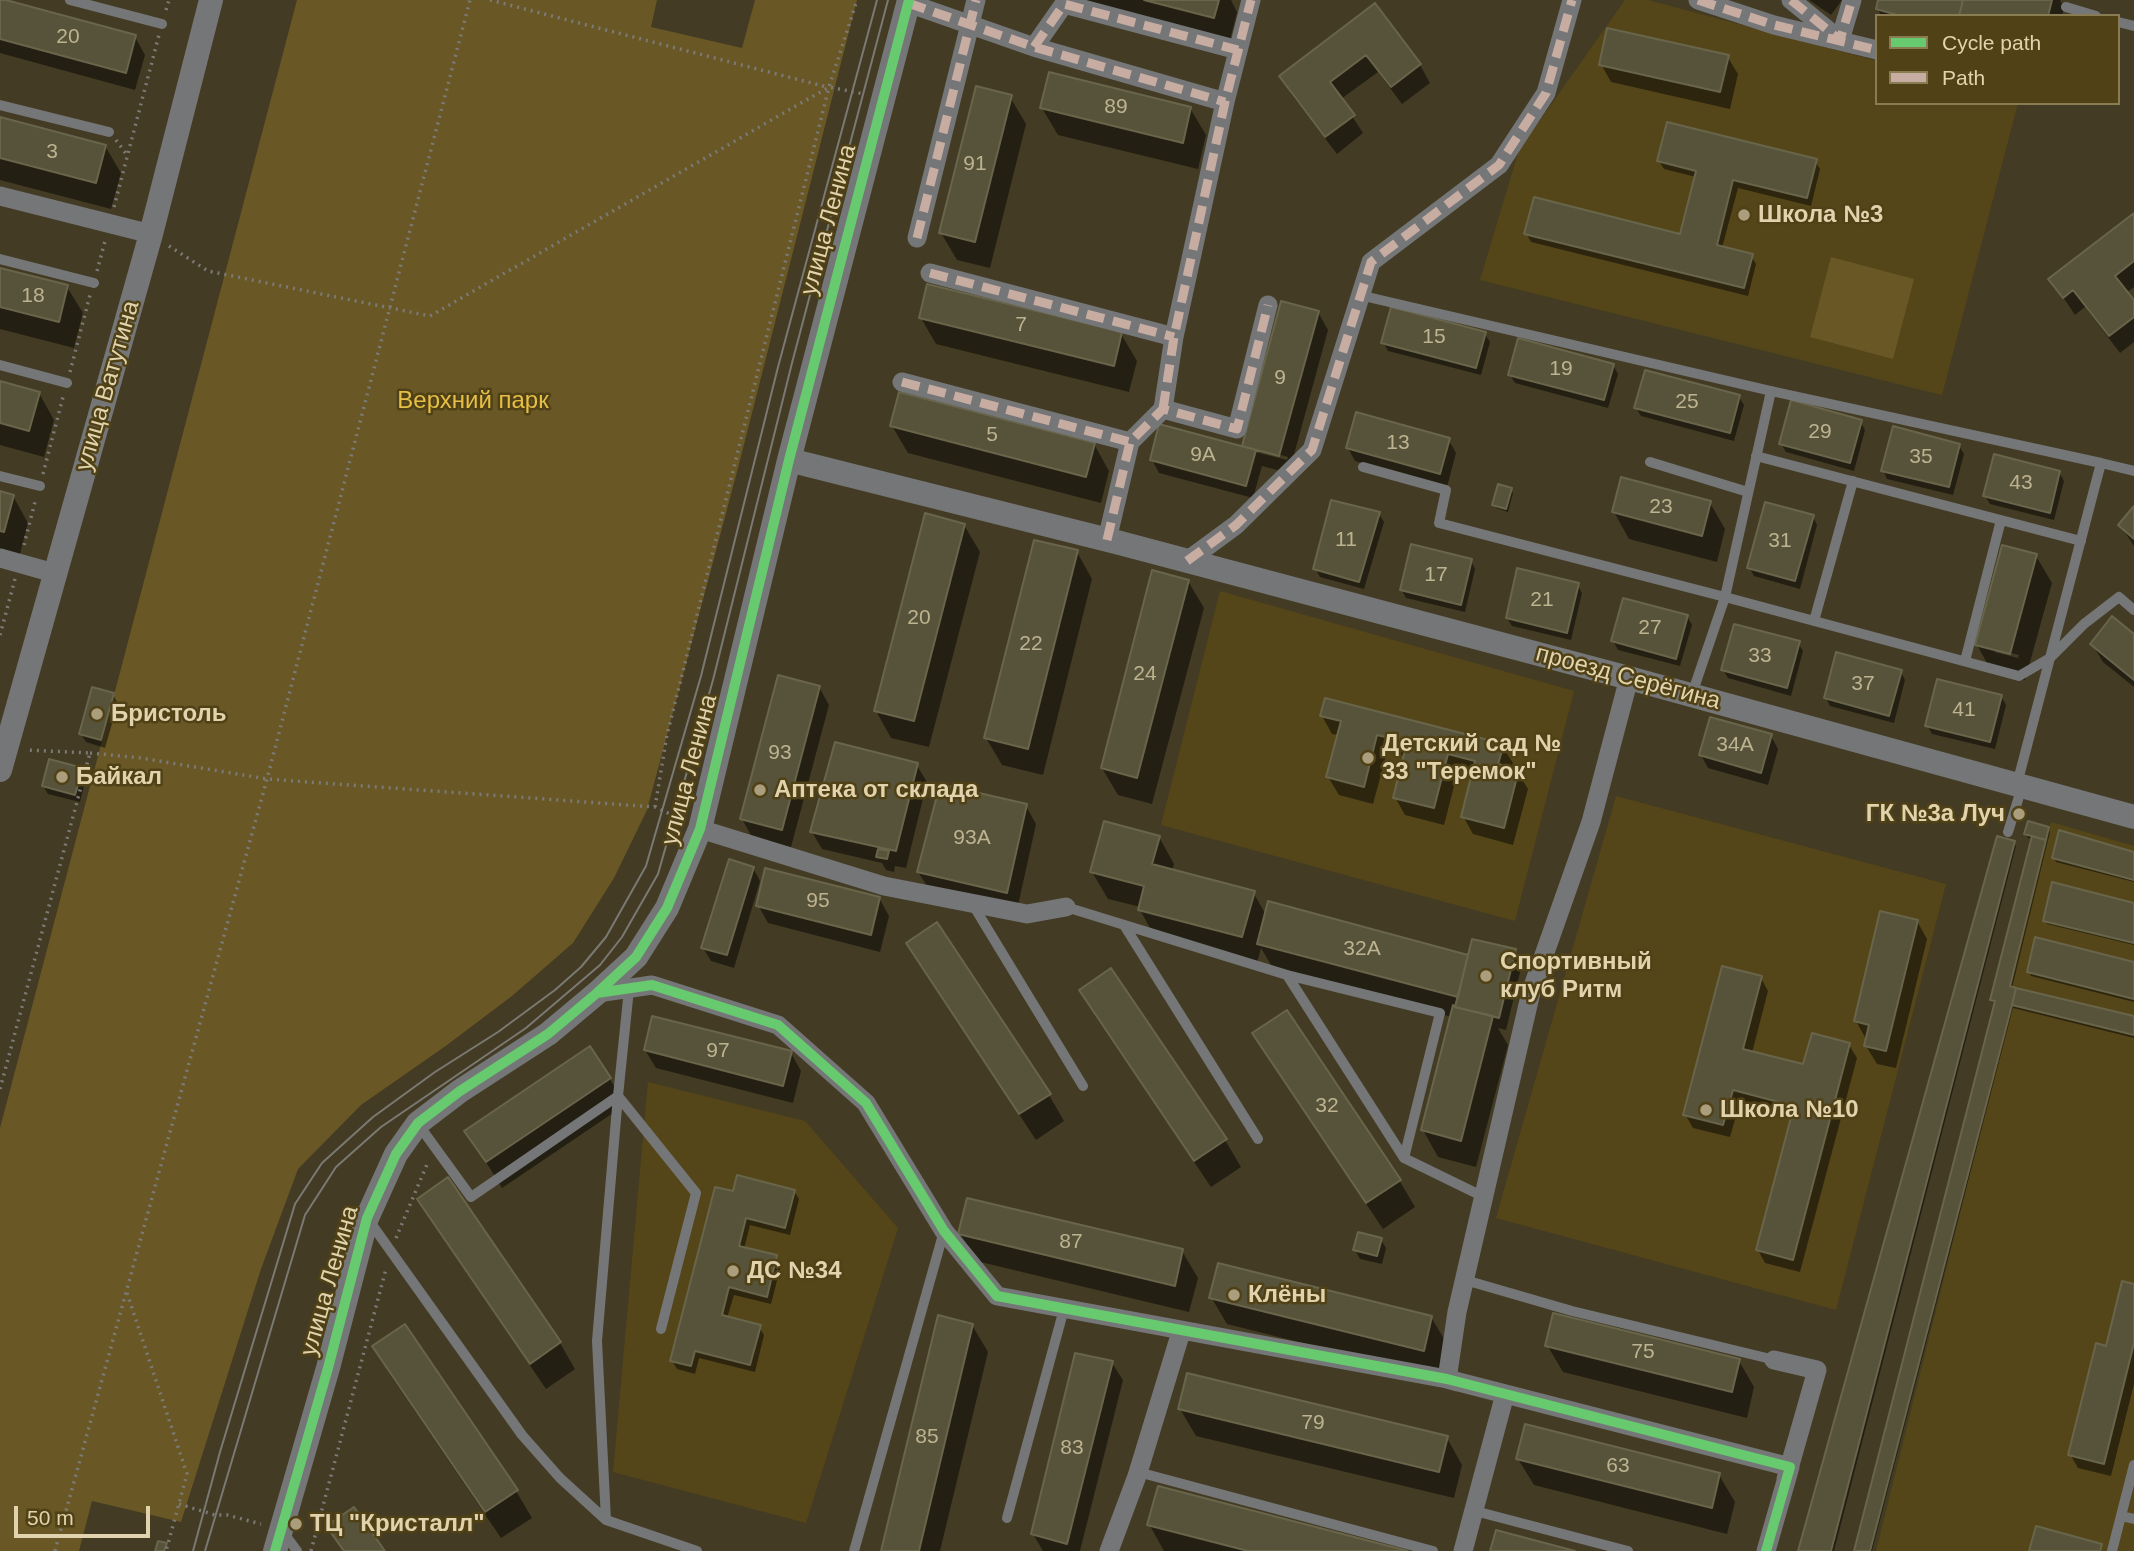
<!DOCTYPE html>
<meta charset="utf-8">
<style>
body{margin:0}
#map{position:relative;width:2134px;height:1551px;overflow:hidden;background:#433b23;font-family:Arial,sans-serif}
canvas{display:block}
.legend{position:absolute;left:1875px;top:14px;width:245px;height:91px;box-sizing:border-box;background:#504216;border:2px solid #8a7c52;margin:0;padding:9px 12px;list-style:none;font-size:21px;color:#e1d3ad}
.legend li{display:flex;align-items:center;gap:14px;height:35px}
.legend b{width:35px;border:2px solid #8a7c52}
.scale{position:absolute;left:14px;top:1506px;width:136px;height:32px;box-sizing:border-box;border:4px solid #e1d3ad;border-top:0;padding-left:9px;font-size:21px;line-height:24px;white-space:nowrap;color:#e1d3ad;-webkit-text-stroke:5px #504216;paint-order:stroke}
</style>
<div id="map">
<canvas width="2134" height="1551"></canvas>
<ul class="legend">
<li><b style="height:9px;background:#67ca6e"></b>Cycle path</li>
<li><b style="height:9px;background:#c7aca2"></b>Path</li>
</ul>
<div class="scale">50 m</div>
</div>
<script>
const g = document.querySelector('canvas').getContext('2d');
g.lineJoin = 'round';
function fillPath(path, color) {
  g.fillStyle = color;
  g.fill(path, 'evenodd');
}
function toPath(rows) {
  const path = new Path2D();
  for (const r of rows) {
    path.moveTo(r[0], r[1]);
    for (let i = 2; i < r.length; i += 2) path.lineTo(r[i], r[i + 1]);
  }
  return path;
}
function strokePath(path, color, width, dash) {
  g.strokeStyle = color;
  g.lineWidth = width;
  g.lineCap = dash ? 'butt' : 'round';
  g.setLineDash(dash || []);
  g.stroke(path);
}
function write(font, color, halo, rows, align = 'center') {
  g.font = font + ' Arial,sans-serif';
  g.lineWidth = 5;
  g.setLineDash([]);
  g.textBaseline = 'middle';
  g.strokeStyle = halo;
  g.fillStyle = color;
  for (const [text, x, y, turn = 0] of rows) {
    g.save();
    g.translate(x, y);
    g.rotate((+turn || 0) * Math.PI / 180);
    g.textAlign = isNaN(turn) ? turn : align;
    if (halo) g.strokeText(text, 0, 0);
    g.fillText(text, 0, 0);
    g.restore();
  }
}
fillPath(toPath([
 [1625,0,1648,0,1877,61,1877,103,2018,103,1942,395,1480,280,1519,150],
 [1220,591,1574,691,1515,921,1161,825],
 [1616,796,1946,884,1836,1310,1496,1218],
 [2051,822,2134,846,2134,1551,1876,1551,2012,1005,2010,986],
 [648,1082,805,1121,898,1228,806,1523,613,1472]
]), '#554619');
fillPath(toPath([
 [297,0,657,0,651,27,742,48,755,0,857,0,738,468,647,810,614,878,573,943,512,996,447,1045,361,1105,298,1169,261,1269,181,1522,92,1501,79,1551,0,1551,0,1128],
 [1831,257,1914,279,1893,359,1810,337]
]), '#695826');
fillPath(toPath([
 [0,0,135,37,145,55,135,90,0,53],
 [1086,0,1231,0,1237,12,1229,44],
 [1809,0,1842,0,1831,15],
 [1880,0,2060,0,2064,8,2062,16,1881,16,1878,9],
 [1375,6,1420,65,1430,83,1402,104,1378,72,1341,99,1363,133,1337,154,1291,94,1281,77],
 [1727,56,1738,74,1730,109,1611,82,1601,64],
 [1010,97,1026,124,990,268,957,260,941,233],
 [1042,108,1190,108,1206,135,1198,169,1058,135],
 [0,119,105,146,121,173,111,209,0,180],
 [1659,161,1815,161,1820,169,1811,206,1738,188,1722,248,1751,256,1756,264,1748,296,1531,242,1526,233,1682,236,1696,177,1664,169],
 [2134,215,2134,287,2126,293,2134,303,2134,342,2120,353,2085,307,2075,315,2051,279],
 [0,269,67,287,83,313,74,348,0,329],
 [1283,303,1318,312,1328,330,1289,473,1262,466,1253,498,1159,473,1152,460,1243,448],
 [1255,448,1288,457,1287,460,1255,452],
 [921,318,1121,334,1137,361,1129,392,936,344],
 [1485,334,1490,342,1481,375,1388,351,1383,342],
 [1613,365,1618,374,1608,408,1515,383,1510,375],
 [0,383,39,393,54,420,44,457,0,445],
 [1739,397,1744,405,1734,441,1641,416,1636,408],
 [1860,421,1865,430,1854,471,1786,452,1781,444],
 [892,426,1094,444,1109,471,1101,503,908,453],
 [1448,439,1456,453,1447,487,1355,461,1348,448],
 [1959,446,1964,454,1953,495,1887,479,1883,470],
 [2059,472,2064,481,2054,520,1990,504,1985,496],
 [1511,490,1513,493,1508,512,1496,508,1494,505],
 [0,493,13,496,28,523,19,558,0,553],
 [1710,503,1725,529,1717,562,1629,539,1614,512],
 [2134,508,2134,546,2120,525],
 [1379,514,1384,522,1364,589,1320,577,1315,568],
 [1813,516,1817,525,1800,589,1754,576,1749,567],
 [964,525,980,552,929,747,891,738,876,711],
 [1077,552,1092,579,1043,775,1002,765,986,738],
 [2036,556,2052,583,2025,680,1992,672,1977,645],
 [1995,649,2019,655,2018,658,1995,652],
 [1471,561,1475,569,1465,612,1406,598,1401,589],
 [1188,581,1204,608,1152,804,1118,795,1102,768],
 [1577,584,1582,593,1571,640,1512,626,1507,618],
 [1687,616,1692,625,1680,666,1618,650,1613,641],
 [2134,636,2134,687,2103,662,2092,644],
 [1798,643,1803,651,1791,696,1728,678,1723,670],
 [1901,672,1905,680,1894,723,1830,706,1826,698],
 [819,687,829,705,791,847,752,837,742,819],
 [113,695,118,703,105,748,86,742,81,734],
 [2001,696,2006,705,1995,749,1932,734,1927,725],
 [1322,716,1502,746,1513,763,1511,769,1517,771,1528,789,1513,845,1473,834,1463,816,1474,775,1458,771,1444,825,1405,815,1395,797,1405,756,1387,752,1373,804,1339,795,1328,777,1339,735,1332,734],
 [1771,736,1778,749,1768,785,1708,768,1701,755],
 [916,764,927,782,906,868,895,866,894,872,886,870,882,863,822,849,812,832],
 [81,769,86,778,80,802,48,794,43,786],
 [1026,806,1036,824,1017,910,929,889,918,872],
 [2048,828,2050,832,2012,988,2134,1018,2134,1038,2013,1008,1872,1551,1856,1551,1996,1004,1992,1000,2033,839,2028,838,2026,834],
 [1159,837,1174,864,1172,871,1253,892,1266,915,1468,960,1514,951,1522,964,1506,1030,1498,1028,1508,1045,1476,1167,1438,1157,1423,1130,1452,1017,1274,970,1261,948,1257,963,1155,937,1140,910,1141,907,1108,899,1092,872],
 [2014,843,2016,846,1834,1551,1799,1551],
 [2134,854,2134,882,2056,862,2054,858],
 [753,868,760,881,734,968,711,961,703,948],
 [879,898,889,916,880,952,768,923,758,905],
 [2134,905,2134,945,2047,924,2045,921],
 [1917,921,1927,939,1896,1068,1877,1064,1866,1046,1866,1039,1856,1021],
 [2134,964,2134,1002,2031,976,2029,972],
 [924,970,1049,1095,1064,1121,1036,1140],
 [1761,978,1768,991,1752,1053,1805,1067,1849,1045,1857,1058,1800,1272,1765,1263,1758,1250,1793,1116,1740,1102,1730,1137,1693,1128,1685,1114],
 [1081,991,1225,1140,1241,1167,1211,1187,1096,1017],
 [1255,1033,1399,1180,1415,1207,1383,1229,1270,1060],
 [645,1050,791,1053,801,1071,793,1103,656,1068],
 [610,1079,625,1105,502,1188,467,1131],
 [794,1191,799,1199,790,1235,750,1225,744,1249,776,1257,781,1265,771,1304,734,1295,727,1318,759,1327,764,1335,755,1372,699,1358,695,1374,677,1369,672,1361,734,1193],
 [419,1200,560,1343,575,1369,546,1389,435,1226],
 [960,1234,1182,1251,1198,1278,1189,1312,976,1261],
 [1381,1240,1386,1248,1382,1264,1360,1259,1355,1250],
 [2134,1286,2134,1384,2111,1476,2078,1468,2070,1454,2107,1348],
 [1211,1297,1431,1317,1447,1344,1438,1377,1227,1324],
 [972,1325,988,1352,940,1551,883,1551],
 [1547,1345,1739,1361,1754,1387,1747,1418,1563,1372],
 [374,1346,516,1491,532,1518,501,1538,389,1373],
 [1112,1363,1123,1380,1080,1551,1043,1551,1033,1534],
 [1180,1409,1447,1438,1462,1465,1454,1498,1196,1436],
 [1518,1459,1719,1475,1735,1502,1727,1534,1534,1485],
 [1149,1524,1401,1551,1164,1551]
]), '#0007');
const building = toPath([
 [0,0,6,0,136,35,126,73,0,39,0,0],
 [1144,0,1219,0,1214,18,1144,0],
 [1878,0,1963,0,1959,16,1901,16,1876,9,1878,0],
 [1963,0,2052,0,2048,16,1959,16,1963,0],
 [1375,3,1421,64,1391,87,1366,55,1330,82,1355,115,1325,137,1279,76,1375,3],
 [1607,28,1729,55,1720,92,1599,65,1607,28],
 [1049,72,1191,107,1183,143,1040,108,1049,72],
 [976,86,1012,95,975,242,939,233,976,86],
 [0,117,106,145,96,183,0,158,0,117],
 [1667,122,1817,159,1807,198,1733,180,1717,245,1753,254,1744,288,1524,234,1534,197,1680,234,1696,171,1657,161,1667,122],
 [2134,213,2134,261,2115,276,2134,300,2134,317,2109,336,2073,290,2063,298,2048,279,2134,213],
 [0,268,68,285,59,322,0,307,0,268],
 [927,284,1122,332,1114,366,919,318,927,284],
 [1281,301,1319,311,1279,456,1242,446,1281,301],
 [1391,307,1486,332,1476,368,1381,343,1391,307],
 [1518,338,1614,364,1604,400,1508,375,1518,338],
 [1645,370,1740,395,1730,433,1634,408,1645,370],
 [0,381,40,392,29,431,0,423,0,381],
 [899,392,1095,443,1086,477,890,426,899,392],
 [1791,400,1862,420,1850,463,1779,444,1791,400],
 [1356,412,1450,438,1440,474,1346,448,1356,412],
 [1159,424,1256,450,1246,486,1150,460,1159,424],
 [1893,426,1960,444,1949,487,1881,471,1893,426],
 [1994,454,2060,471,2050,513,1983,496,1994,454],
 [1621,477,1711,501,1702,536,1612,512,1621,477],
 [1498,484,1512,488,1506,509,1492,505,1498,484],
 [0,491,14,495,4,532,0,531,0,491],
 [1331,500,1380,512,1359,582,1313,569,1331,500],
 [1765,502,1814,515,1795,581,1747,568,1765,502],
 [2134,506,2134,539,2118,525,2134,506],
 [925,513,965,524,914,721,874,711,925,513],
 [1034,540,1078,550,1028,749,984,738,1034,540],
 [1411,544,1472,559,1461,605,1400,590,1411,544],
 [2002,545,2037,554,2010,654,1975,645,2002,545],
 [1517,568,1579,583,1567,633,1506,618,1517,568],
 [1152,570,1189,580,1137,778,1101,768,1152,570],
 [1623,598,1688,615,1676,659,1611,641,1623,598],
 [2112,616,2134,634,2134,680,2090,644,2112,616],
 [1734,624,1800,641,1787,688,1721,670,1734,624],
 [1836,652,1902,670,1889,716,1824,698,1836,652],
 [778,675,820,686,782,830,740,819,778,675],
 [1937,679,2002,695,1990,742,1925,726,1937,679],
 [92,687,114,693,101,740,79,734,92,687],
 [1325,698,1504,744,1498,764,1519,769,1504,828,1461,817,1475,761,1448,754,1434,808,1393,798,1407,742,1377,735,1364,787,1326,777,1341,721,1320,716,1325,698],
 [1710,717,1772,734,1761,773,1699,755,1710,717],
 [835,742,918,763,896,851,810,832,835,742],
 [49,759,83,768,75,795,42,786,49,759],
 [940,784,1027,804,1007,893,917,872,940,784],
 [1104,821,1160,836,1152,864,1255,891,1242,937,1138,910,1144,886,1090,872,1104,821],
 [2028,821,2049,827,2046,840,2024,834,2028,821],
 [2059,830,2134,852,2134,880,2052,858,2059,830],
 [1997,836,2015,841,1831,1551,1798,1551,1997,836],
 [2032,836,2046,840,2010,986,2016,988,2012,1005,1870,1551,1854,1551,1995,1001,1990,1000,2032,836],
 [878,849,889,851,887,859,876,857,878,849],
 [729,859,754,867,727,955,701,948,729,859],
 [765,868,880,897,871,935,756,906,765,868],
 [2052,882,2134,903,2134,943,2043,921,2052,882],
 [1268,901,1468,955,1458,997,1257,944,1268,901],
 [1880,911,1918,920,1886,1051,1864,1046,1869,1025,1854,1021,1880,911],
 [937,922,1051,1094,1019,1114,906,943,937,922],
 [2035,937,2134,962,2134,999,2027,972,2035,937],
 [1472,939,1516,949,1499,1018,1455,1007,1472,939],
 [1722,966,1762,976,1743,1049,1803,1064,1812,1033,1850,1043,1793,1260,1756,1250,1794,1106,1733,1090,1723,1125,1683,1115,1722,966],
 [1111,968,1227,1139,1194,1161,1079,990,1111,968],
 [2016,988,2134,1016,2134,1035,2012,1005,2016,988],
 [1453,1005,1455,1007,1493,1016,1461,1141,1421,1130,1453,1005],
 [1287,1010,1401,1180,1366,1203,1252,1033,1287,1010],
 [652,1016,792,1051,783,1086,644,1050,652,1016],
 [590,1046,611,1078,486,1162,464,1131,590,1046],
 [737,1175,795,1190,785,1228,746,1218,739,1246,777,1255,767,1297,729,1287,722,1315,761,1325,750,1365,695,1351,691,1366,670,1361,715,1187,733,1191,737,1175],
 [448,1177,561,1342,530,1364,417,1199,448,1177],
 [967,1198,1183,1249,1175,1286,958,1234,967,1198],
 [1358,1232,1382,1238,1377,1256,1353,1250,1358,1232],
 [1218,1263,1432,1316,1424,1351,1209,1298,1218,1263],
 [2122,1281,2134,1284,2134,1343,2104,1464,2068,1455,2096,1343,2106,1346,2122,1281],
 [1553,1313,1740,1359,1732,1392,1545,1346,1553,1313],
 [938,1315,973,1324,919,1551,881,1551,938,1315],
 [405,1324,518,1490,485,1512,372,1346,405,1324],
 [1075,1353,1113,1361,1067,1544,1031,1534,1075,1353],
 [1187,1373,1448,1436,1439,1472,1178,1409,1187,1373],
 [1525,1424,1720,1473,1712,1508,1516,1459,1525,1424],
 [1158,1486,1408,1551,1248,1551,1147,1525,1158,1486],
 [354,1507,385,1551,344,1551,326,1526,354,1507],
 [2036,1526,2102,1544,2100,1551,2029,1551,2036,1526],
 [1496,1530,1575,1551,1490,1551,1496,1530],
 [158,1541,167,1543,164,1551,155,1551,158,1541]
]);
fillPath(building, '#57533a');
strokePath(building, '#68654b', 2);
strokePath(toPath([
 [490,0,827,87],
 [166,10,169,0],
 [116,140,127,155],
 [114,207,159,35],
 [169,246,208,271,430,316,829,87,864,94],
 [97,271,105,241],
 [70,372,90,295],
 [43,474,63,397],
 [24,545,36,498],
 [0,635,15,579],
 [90,753,141,758,267,779,655,807,681,819],
 [655,807,667,735,829,87,857,0],
 [0,1089,90,753,27,750],
 [396,1238,428,1162],
 [127,1293,187,1474,166,1551],
 [179,1504,215,1515,227,1515,261,1524],
 [55,1551,267,779,470,0],
 [311,1551,386,1269]
]), '#7b7a77', 3.5, [2, 5]);
strokePath(toPath([
 [70,0,162,24],
 [2066,7,2096,16],
 [2118,22,2134,26],
 [0,105,109,132],
 [0,259,94,283],
 [1359,295,1771,391,2101,463,2017,784],
 [0,365,67,383],
 [1756,456,2081,541],
 [1650,462,1748,492],
 [2101,463,2134,471],
 [1363,467,1446,490,1439,523,1725,597,1771,391],
 [0,476,40,486],
 [1814,621,1853,481],
 [1965,661,2001,520],
 [1692,694,1725,597,2019,676,2050,658,2084,624,2119,597,2134,610],
 [2008,832,2022,787],
 [973,905,1083,1086],
 [1066,907,1287,975,1440,1013,1404,1158,1484,1197],
 [1124,925,1258,1139],
 [1287,975,1404,1158],
 [629,989,618,1096,597,1341,606,1520,697,1551],
 [418,1124,471,1197,618,1096,696,1193,661,1329],
 [370,1222,522,1435,560,1478,606,1520],
 [1465,1280,1572,1311,1775,1360],
 [1138,1472,1433,1551],
 [1475,1511,1628,1551],
 [2121,1516,2134,1519],
 [1007,1518,1064,1309],
 [283,1532,297,1551],
 [854,1551,944,1231],
 [2112,1551,2134,1465]
]), '#757677', 10);
strokePath(toPath([
 [1698,0,1774,25,1877,50],
 [1791,0,1840,40,1852,0],
 [908,3,1034,47,1225,102],
 [1034,47,1064,4,1238,50],
 [0,196,151,234],
 [917,238,976,0],
 [930,273,1174,337],
 [902,382,1130,442],
 [1163,409,1174,337,1225,102,1251,0],
 [1107,540,1130,442,1163,409,1237,429,1268,305],
 [0,558,54,573],
 [1187,561,1236,525,1312,450,1371,262,1499,165,1546,93,1572,0],
 [700,829,884,886,1027,914,1066,907],
 [597,993,652,985,778,1025,866,1103,944,1231,997,1296,1447,1379,1790,1467,1766,1551],
 [1774,1360,1817,1370,1786,1479],
 [1458,1382,1447,1379,1457,1312,1531,992,1591,822,1629,678],
 [1109,1551,1137,1476,1181,1332],
 [1463,1551,1505,1394,1494,1391]
]), '#757677', 19);
strokePath(toPath([
 [789,460,1120,543,1629,678,2134,817],
 [0,770,151,234,211,0],
 [275,1551,328,1368,367,1218,396,1154,418,1123,460,1091,548,1034,597,993,636,957,667,908,700,829,789,460,909,0]
]), '#757677', 24);
strokePath(toPath([
 [193,1551,220,1452,295,1204,322,1163,373,1117,435,1072,498,1032,555,990,581,967,606,937,646,866,701,676,778,367,877,0],
 [205,1551,305,1215,336,1167,381,1127,526,1028,600,965,622,937,658,874,713,680,792,363,888,0]
]), '#7a7973', 2);
strokePath(toPath([
 [1698,0,1774,25,1877,50],
 [1791,0,1840,40,1852,0],
 [908,3,1034,47,1225,102],
 [1034,47,1064,4,1238,50],
 [917,238,976,0],
 [930,273,1174,337],
 [902,382,1130,442],
 [1163,409,1174,337,1225,102,1251,0],
 [1107,540,1130,442,1163,409,1237,429,1268,305],
 [1187,561,1236,525,1312,450,1371,262,1499,165,1546,93,1572,0]
]), '#c7aca2', 9, [18, 9]);
strokePath(toPath([
 [597,993,652,985,778,1025,866,1103,944,1231,997,1296,1447,1379,1790,1467,1766,1551],
 [275,1551,328,1368,367,1218,396,1154,418,1123,460,1091,548,1034,597,993,636,957,667,908,700,829,789,460,909,0]
]), '#67ca6e', 10);
for (const [x, y, r, color] of [
 [1744,215,7,"#aa9e7d"],
 [97,714,7,"#aa9e7d"],
 [1368,758,7,"#aa9e7d"],
 [62,777,7,"#aa9e7d"],
 [760,790,7,"#aa9e7d"],
 [2019,814,7,"#aa9e7d"],
 [1486,976,7,"#aa9e7d"],
 [1706,1110,7,"#aa9e7d"],
 [733,1271,7,"#aa9e7d"],
 [1234,1295,7,"#aa9e7d"],
 [296,1524,7,"#aa9e7d"]
]) {
  const dot = new Path2D();
  dot.arc(x, y, r, 0, 2 * Math.PI);
  g.fillStyle = color;
  g.fill(dot);
  strokePath(dot, '#504216', 2.5);
}
write('21px', '#beb390', null, [
 ["20",68,37],
 ["89",1116,107],
 ["3",52,152],
 ["91",975,164],
 ["18",33,296],
 ["7",1021,325],
 ["15",1434,337],
 ["19",1561,369],
 ["9",1280,378],
 ["25",1687,402],
 ["29",1820,432],
 ["5",992,435],
 ["13",1398,443],
 ["9А",1203,455],
 ["35",1921,457],
 ["43",2021,483],
 ["23",1661,507],
 ["11",1346,540],
 ["31",1780,541],
 ["17",1436,575],
 ["21",1542,600],
 ["20",919,618],
 ["27",1650,628],
 ["22",1031,644],
 ["33",1760,656],
 ["24",1145,674],
 ["37",1863,684],
 ["41",1964,710],
 ["34А",1735,745],
 ["93",780,753],
 ["93А",972,838],
 ["95",818,901],
 ["32А",1362,949],
 ["97",718,1051],
 ["32",1327,1106],
 ["87",1071,1242],
 ["75",1643,1352],
 ["79",1313,1423],
 ["85",927,1437],
 ["83",1072,1448],
 ["63",1618,1466]
]);
write('bold 24px', '#e1d3ad', '#504216', [
 ["Школа №3",1758,215],
 ["Бристоль",111,714],
 ["Детский сад №",1382,744],
 ["33 \"Теремок\"",1382,772],
 ["Байкал",76,777],
 ["Аптека от склада",774,790],
 ["ГК №3а Луч",2005,814,"right"],
 ["Спортивный",1500,962],
 ["клуб Ритм",1500,990],
 ["Школа №10",1720,1110],
 ["ДС №34",747,1271],
 ["Клёны",1248,1295],
 ["ТЦ \"Кристалл\"",310,1524]
], 'left');
write('24px', '#e1d3ad', '#504216', [
 ["улица Ленина",829,220,-75],
 ["улица Ватутина",108,386,-74],
 ["проезд Серёгина",1628,678,15],
 ["улица Ленина",690,770,-75],
 ["улица Ленина",330,1281,-74]
]);
write('24px', '#e6bf47', '#504216', [
 ["Верхний парк",473,401]
]);
</script>
